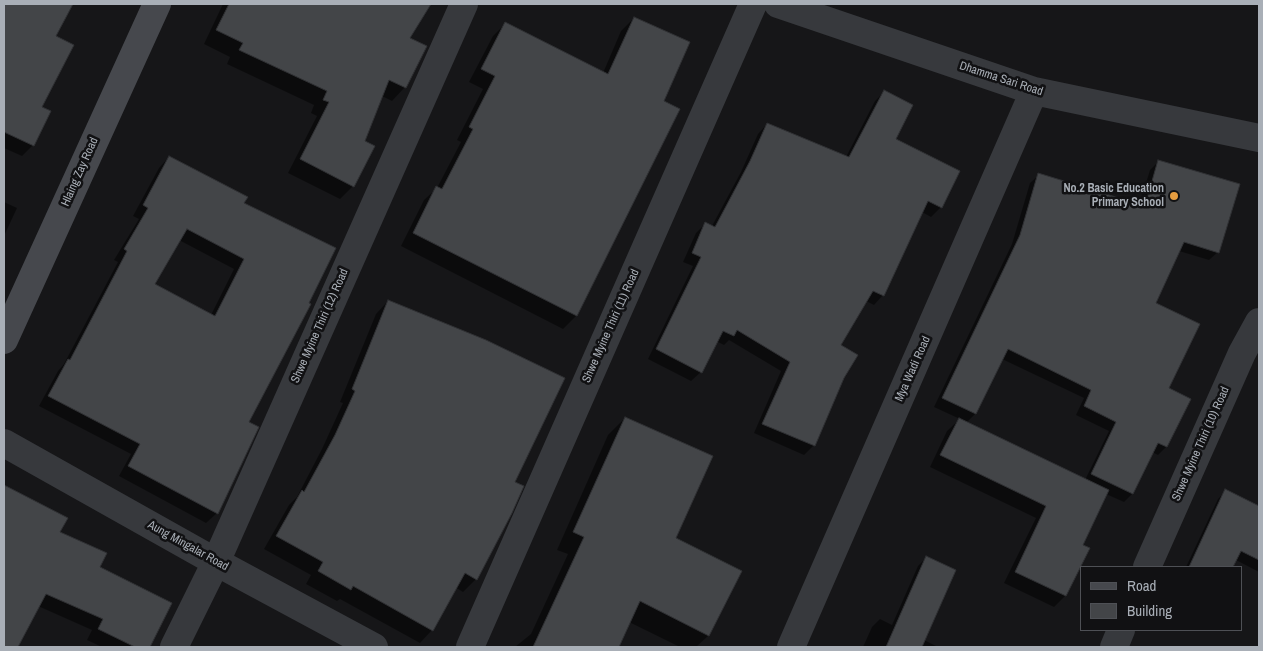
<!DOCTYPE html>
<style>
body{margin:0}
#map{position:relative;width:1263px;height:651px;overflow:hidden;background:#161618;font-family:"Archivo Narrow",sans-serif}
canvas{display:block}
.frame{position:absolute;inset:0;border:5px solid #a9afb7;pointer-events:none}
.legend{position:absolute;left:1080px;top:566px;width:162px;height:65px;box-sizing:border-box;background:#111113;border:1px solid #4e5055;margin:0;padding:6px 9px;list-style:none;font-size:15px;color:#a9afb7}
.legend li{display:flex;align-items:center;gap:10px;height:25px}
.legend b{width:25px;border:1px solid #4e5055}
</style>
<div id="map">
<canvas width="1263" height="651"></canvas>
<div class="frame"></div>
<ul class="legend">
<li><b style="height:6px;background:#46484d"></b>Road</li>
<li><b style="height:14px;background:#434548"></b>Building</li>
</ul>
</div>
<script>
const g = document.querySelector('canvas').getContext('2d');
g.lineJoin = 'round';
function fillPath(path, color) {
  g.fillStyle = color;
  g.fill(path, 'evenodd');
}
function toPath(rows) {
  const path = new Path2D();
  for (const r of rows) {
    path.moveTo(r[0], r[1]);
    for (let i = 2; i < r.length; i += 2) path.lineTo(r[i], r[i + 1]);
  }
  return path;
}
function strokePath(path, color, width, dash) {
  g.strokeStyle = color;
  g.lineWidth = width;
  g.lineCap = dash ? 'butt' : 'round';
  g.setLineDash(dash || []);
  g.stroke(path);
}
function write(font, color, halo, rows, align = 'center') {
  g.font = font + ' "Archivo Narrow",sans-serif';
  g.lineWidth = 5;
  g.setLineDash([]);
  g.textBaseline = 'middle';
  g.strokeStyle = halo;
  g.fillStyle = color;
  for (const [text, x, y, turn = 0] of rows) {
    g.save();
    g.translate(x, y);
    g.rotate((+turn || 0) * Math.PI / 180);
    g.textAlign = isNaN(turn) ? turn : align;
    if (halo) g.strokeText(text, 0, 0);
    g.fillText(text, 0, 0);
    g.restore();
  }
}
fillPath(toPath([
 [4,4,72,4,55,36,33,145,22,156,4,148],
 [223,4,430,4,409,38,405,87,392,101,382,96,364,142,353,186,340,199,288,173,317,116,311,113,314,105,227,64,230,57,204,44],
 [634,18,662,101,679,109,648,173,599,267,601,268,576,316,563,329,401,246,424,200,437,188,461,142,457,140,483,89,469,82,493,36,506,23,603,73,621,31],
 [884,92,894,140,958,172,941,207,931,217,922,212,883,295,874,305,866,301,839,346,842,378,814,445,804,455,754,433,781,371,729,340,724,345,716,341,701,372,691,381,648,359,693,266,683,262,696,233,705,224,712,226,741,172,758,134,767,124,846,157,875,101],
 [169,157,243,204,248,422,217,513,206,523,119,476,131,454,39,406,58,371,64,364,118,262,114,260,139,219,133,216,159,168],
 [179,240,234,269,211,315,153,285],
 [1159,161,1218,252,1209,260,1179,251,1154,304,1168,389,1166,447,1158,455,1152,452,1132,494,1124,502,1106,494,1081,546,1065,596,1054,607,1004,583,1036,518,930,467,947,431,960,419,934,407,1012,244,1030,183,1039,175,1139,206,1150,170],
 [1002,359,1084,398,1076,415,1109,431,1085,480,966,423,975,414],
 [4,202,17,208,4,236],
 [388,301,514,483,476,579,463,592,455,587,432,630,420,643,340,599,337,601,306,584,311,575,264,549,289,505,297,497,322,449,343,403,340,402,376,314],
 [625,418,674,538,740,572,708,636,696,647,680,647,629,622,617,647,515,647,531,634,568,554,557,550,608,435],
 [7,488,99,568,170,603,148,647,102,647,87,640,92,630,38,606,17,647,4,647,4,492],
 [1226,491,1259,507,1259,572,1236,560,1232,567,1186,567,1218,499],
 [926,558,924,640,938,647,863,647,872,627,880,619,892,625,918,566]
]), '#0007');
const building = toPath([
 [4,4,73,4,56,36,74,45,42,107,51,111,34,146,4,132,4,4],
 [229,4,431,4,410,38,427,46,406,88,389,80,365,141,375,146,354,187,300,159,329,102,323,100,327,91,239,50,243,43,216,30,229,4],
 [634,17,690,42,664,101,680,109,577,316,413,233,436,186,442,189,473,129,469,127,495,76,481,69,505,22,608,74,634,17],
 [884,90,913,105,896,139,960,171,942,208,928,201,884,296,873,291,841,345,858,355,844,378,815,446,762,424,790,362,737,330,734,336,723,331,702,373,656,349,701,257,692,253,705,222,715,227,750,161,767,123,849,157,884,90],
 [169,156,248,197,244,203,336,248,309,303,311,304,249,422,259,427,218,514,128,466,140,444,48,396,68,359,70,360,127,251,124,249,148,208,143,205,169,156],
 [187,229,244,259,215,316,155,284,187,229],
 [1158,160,1240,184,1219,253,1184,242,1156,303,1200,324,1169,388,1191,399,1167,447,1158,443,1133,494,1091,474,1116,422,1084,406,1091,390,1008,349,976,414,942,398,1020,235,1038,173,1145,206,1158,160],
 [388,300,486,340,565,378,515,482,524,486,512,513,477,580,465,573,433,631,353,586,351,590,318,571,323,562,276,536,302,490,304,492,335,435,355,391,352,389,388,300],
 [625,417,713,456,676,538,742,571,709,636,640,601,619,647,533,647,584,537,573,532,625,417],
 [959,418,1109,490,1083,545,1090,548,1066,596,1015,572,1046,506,940,455,959,418],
 [4,485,68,518,60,532,107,553,100,567,172,603,150,647,135,647,98,629,103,619,46,594,18,647,4,647,4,485],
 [1225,489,1259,506,1259,560,1241,551,1233,567,1189,567,1225,489],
 [926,556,956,570,922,647,886,647,926,556]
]);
fillPath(building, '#434548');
strokePath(building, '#303134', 1);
strokePath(toPath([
 [778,4,1034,91,1259,138],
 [4,443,216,562,374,647],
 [1147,567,1242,353,1259,322],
 [174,647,216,562,464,4],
 [470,647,753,4],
 [791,647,1034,91],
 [1114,647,1121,630]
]), '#37393d', 28);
strokePath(toPath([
 [4,340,157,4]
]), '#46484d', 28);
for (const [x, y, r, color] of [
 [1174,196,5,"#e69d40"]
]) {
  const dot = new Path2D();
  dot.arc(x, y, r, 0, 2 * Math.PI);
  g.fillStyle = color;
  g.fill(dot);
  strokePath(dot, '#111113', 2);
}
write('12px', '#a9afb7', '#111113', [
 ["Dhamma Sari Road",1001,79,18],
 ["Hlaing Zay Road",80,172,-66],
 ["Shwe Myine Thiri (12) Road",320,326,-66],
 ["Shwe Myine Thiri (11) Road",611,326,-66],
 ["Mya Wadi Road",913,369,-66],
 ["Shwe Myine Thiri (10) Road",1201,444,-66],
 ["Aung Mingalar Road",188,546,29]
]);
write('bold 12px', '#a9afb7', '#111113', [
 ["No.2 Basic Education",1164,189],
 ["Primary School",1164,203]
], 'right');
</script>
